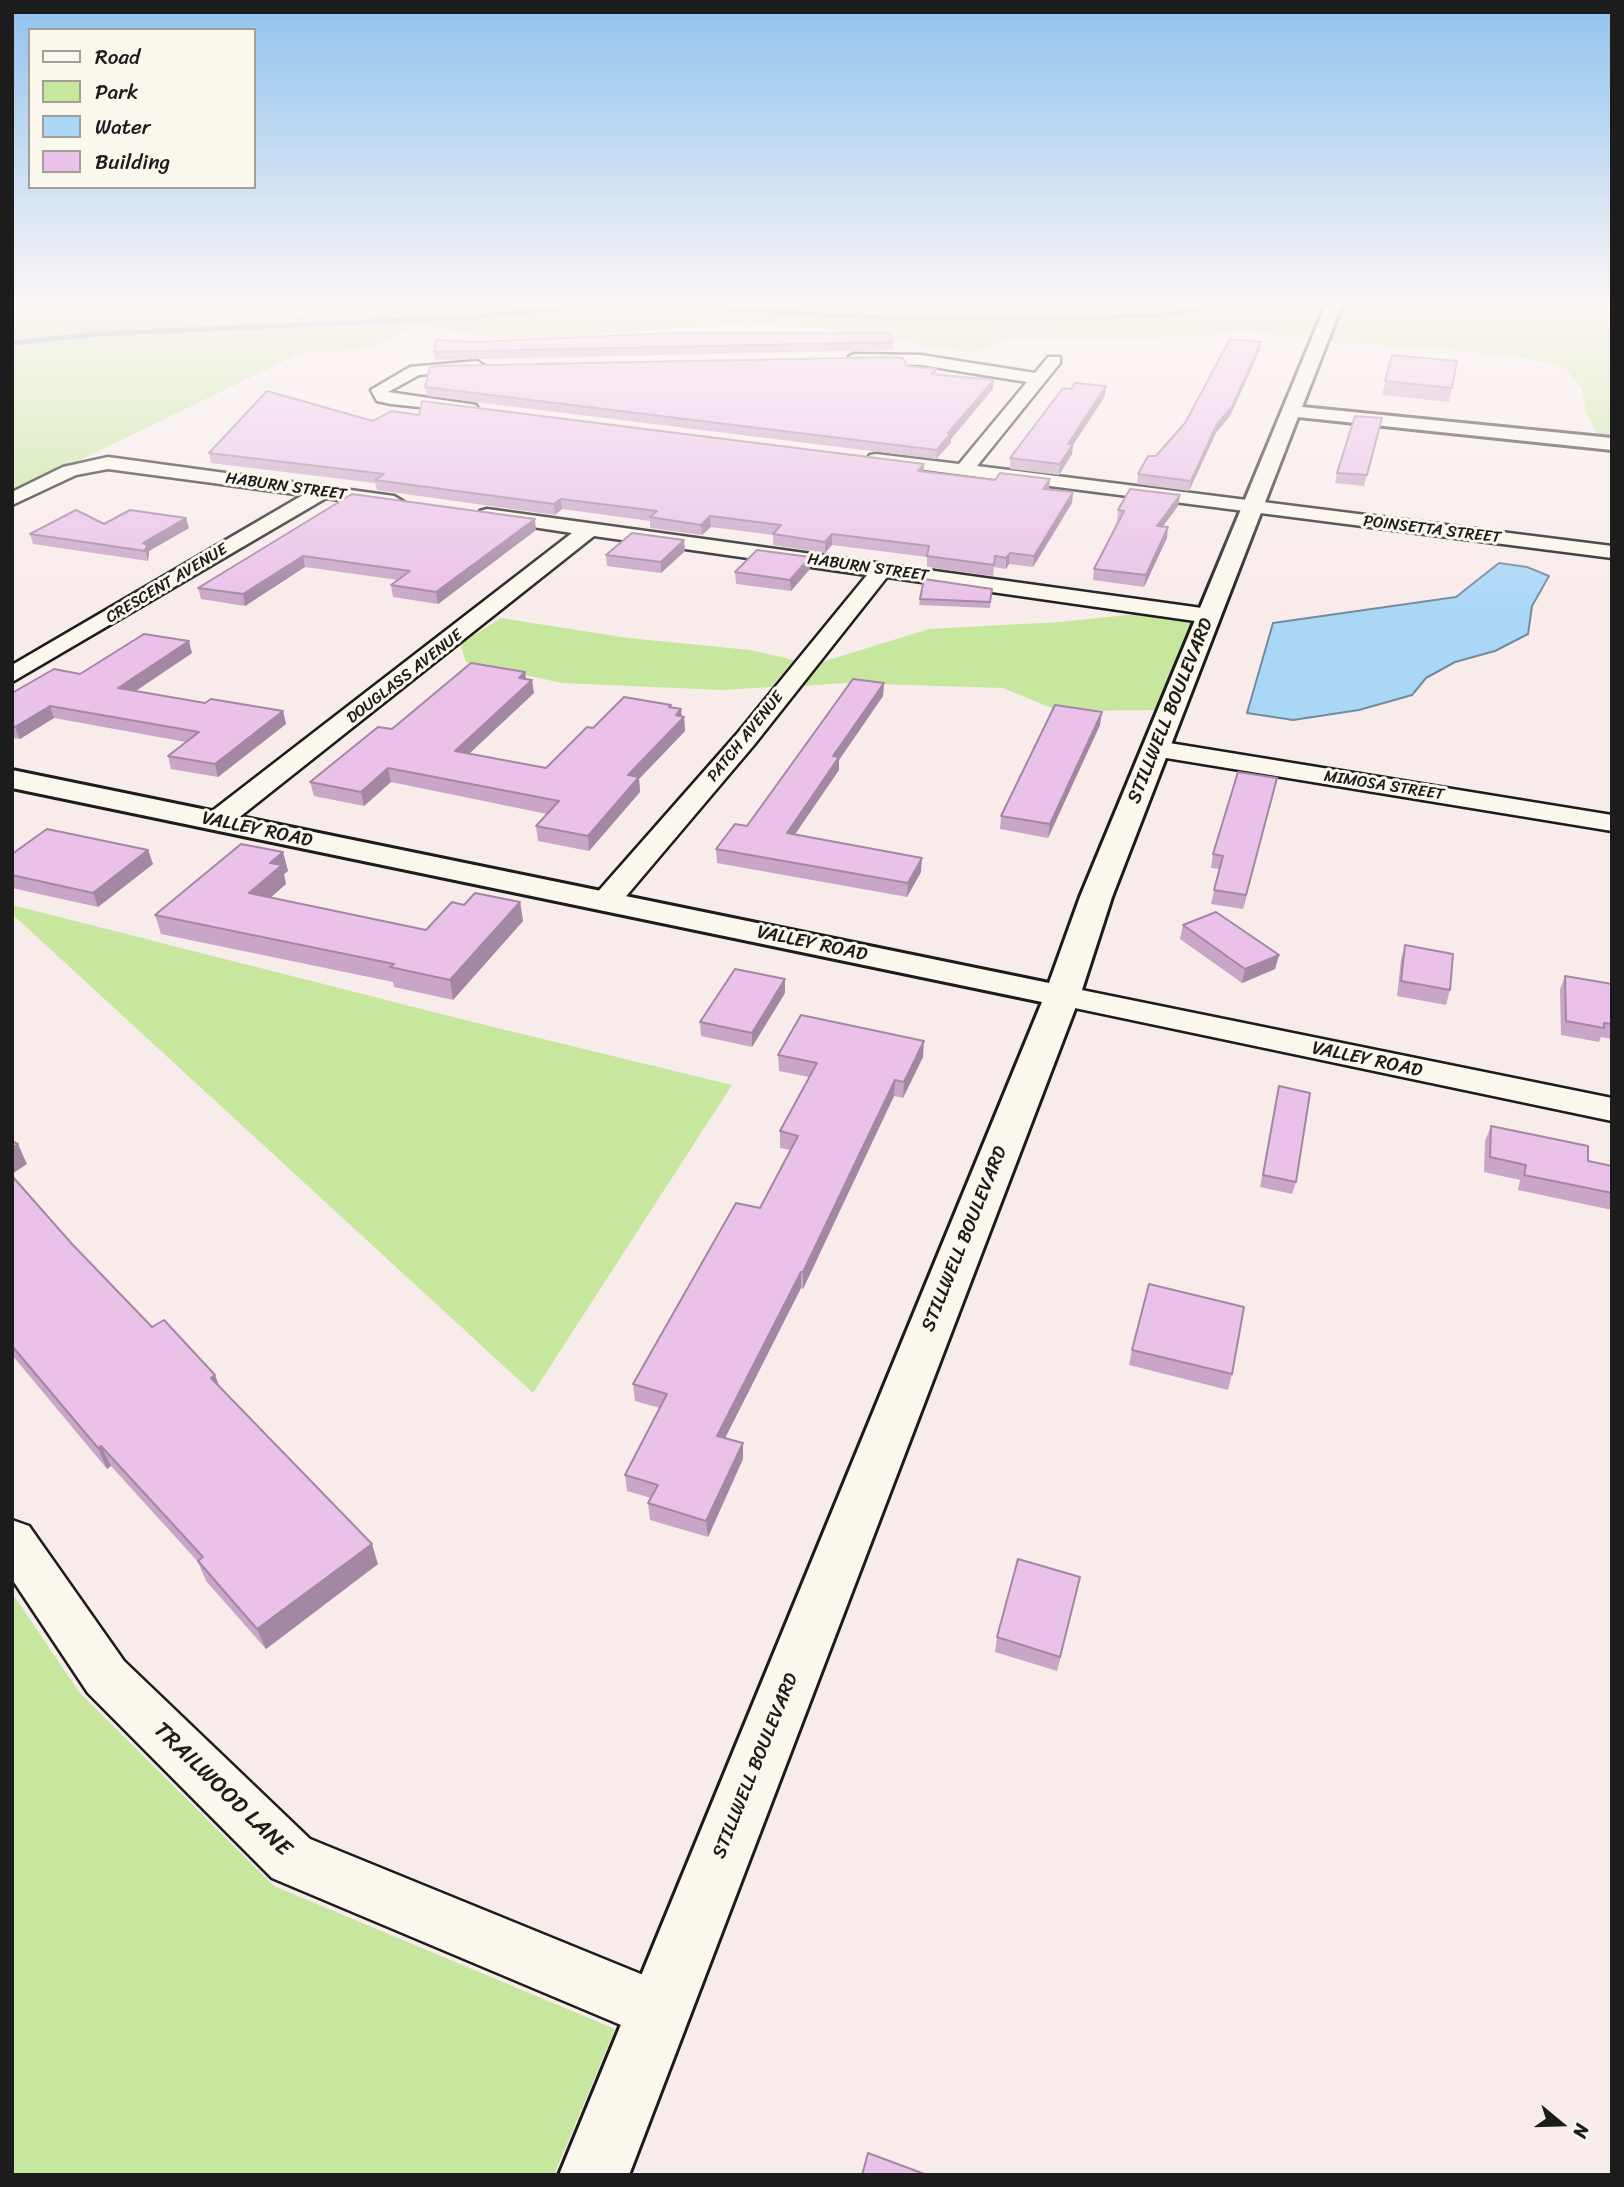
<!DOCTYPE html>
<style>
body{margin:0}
#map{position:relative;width:1624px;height:2187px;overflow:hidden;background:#f8eceb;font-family:Sriracha,sans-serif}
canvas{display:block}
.frame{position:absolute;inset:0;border:14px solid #1c1c1c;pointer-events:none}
.legend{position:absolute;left:28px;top:28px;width:228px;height:161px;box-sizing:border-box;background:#fbf7ec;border:2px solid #a29f99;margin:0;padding:9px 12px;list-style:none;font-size:21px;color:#1c1c1c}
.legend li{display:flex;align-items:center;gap:14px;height:35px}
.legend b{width:35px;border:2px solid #a29f99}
.north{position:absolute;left:1526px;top:2089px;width:70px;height:70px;-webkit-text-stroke:5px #fbf7ec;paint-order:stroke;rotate:109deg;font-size:19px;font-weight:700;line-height:28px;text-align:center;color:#1c1c1c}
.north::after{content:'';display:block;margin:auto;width:24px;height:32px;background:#1c1c1c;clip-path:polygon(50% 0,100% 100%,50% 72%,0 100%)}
</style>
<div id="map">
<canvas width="1624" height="2187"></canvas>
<div class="frame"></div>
<ul class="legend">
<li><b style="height:9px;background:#fbf7ec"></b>Road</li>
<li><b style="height:19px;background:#c7e79f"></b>Park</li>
<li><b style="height:19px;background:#abd7f7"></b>Water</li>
<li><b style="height:19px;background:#eac1e9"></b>Building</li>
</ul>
<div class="north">N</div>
</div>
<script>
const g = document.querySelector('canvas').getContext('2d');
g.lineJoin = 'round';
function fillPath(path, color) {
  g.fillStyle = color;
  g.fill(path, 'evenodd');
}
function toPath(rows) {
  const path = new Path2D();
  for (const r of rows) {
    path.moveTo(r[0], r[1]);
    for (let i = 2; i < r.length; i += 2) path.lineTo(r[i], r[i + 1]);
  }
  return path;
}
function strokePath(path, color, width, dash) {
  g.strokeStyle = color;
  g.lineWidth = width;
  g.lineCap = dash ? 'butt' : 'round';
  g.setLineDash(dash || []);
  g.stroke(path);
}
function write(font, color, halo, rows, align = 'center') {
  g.font = font + ' Sriracha,sans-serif';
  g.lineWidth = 6;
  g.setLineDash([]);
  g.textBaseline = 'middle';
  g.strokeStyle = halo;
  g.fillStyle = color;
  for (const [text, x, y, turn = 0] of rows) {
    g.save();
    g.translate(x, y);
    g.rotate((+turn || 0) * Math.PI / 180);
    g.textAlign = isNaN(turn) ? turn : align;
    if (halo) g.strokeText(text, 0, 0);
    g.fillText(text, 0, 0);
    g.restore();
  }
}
fillPath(toPath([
 [12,302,249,302,296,316,365,306,441,303,533,305,549,302,878,302,981,308,1063,302,1326,302,1310,339,1251,331,1145,339,1015,338,998,343,990,349,970,352,929,348,911,342,820,328,748,323,509,341,429,327,411,328,367,350,303,352,12,493],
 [1344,302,1552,302,1612,307,1612,440,1600,439,1586,413,1582,389,1566,368,1532,359,1473,352,1328,342],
 [1147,613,1194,619,1157,710,1059,711,1003,688,845,683,803,686,822,662,929,629,1060,622],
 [501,618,628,638,750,650,794,660,771,687,722,690,562,683,466,662,460,644],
 [12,905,473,1022,732,1085,533,1393,12,914],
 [15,1597,79,1692,274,1886,615,2029,554,2175,12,2175,12,1599]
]), '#c7e79f');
const water = toPath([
 [1499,563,1527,567,1549,576,1532,606,1528,634,1495,651,1455,662,1426,678,1412,695,1359,710,1293,720,1247,713,1273,623,1456,597,1499,563]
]);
fillPath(water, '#abd7f7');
strokePath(water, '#728c9f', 2);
strokePath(toPath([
 [12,343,98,334,473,317,590,306,659,304,839,316,1035,319,1164,315,1236,302]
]), '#728c9f', 5);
const minor = toPath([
 [855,354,921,355,1035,373,1048,357,1060,357,1060,363,977,466,1612,546,1612,558,870,463,867,459,870,455,876,454,959,464,1027,382,921,365,849,362,849,356,855,354],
 [477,361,485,366,483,369,419,375,388,392,470,404,476,405,478,409,476,413,391,404,377,401,371,390,410,367,477,361],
 [108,457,394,496,404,502,394,508,326,498,12,682,12,665,303,495,108,469,76,475,12,505,12,492,63,467,108,457],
 [487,509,1209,609,1220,616,1209,623,887,577,754,745,617,907,606,910,595,907,591,901,595,895,736,735,867,575,594,536,227,827,207,827,203,821,207,815,572,533,480,519,477,515,480,511,487,509],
 [1157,741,1612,815,1612,831,1148,755,1144,749,1148,743,1157,741],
 [1062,986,1612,1098,1612,1121,1051,1003,1046,996,1051,989,1062,986],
 [12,1520,29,1526,124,1661,310,1839,680,1990,689,2011,680,2032,659,2041,272,1878,88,1693,12,1579,12,1520]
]);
const tertiary = toPath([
 [1327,302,1343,302,1302,407,1612,438,1612,450,1298,417,1112,897,1080,996,629,2175,559,2175,1042,1002,12,788,12,770,1049,983,1080,897,1327,302]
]);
strokePath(minor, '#1c1c1c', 5);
strokePath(tertiary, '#1c1c1c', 6);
fillPath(minor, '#fbf7ec');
fillPath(tertiary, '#fbf7ec');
fillPath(toPath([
 [477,342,893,342,893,350,435,360,434,352],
 [1261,342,1260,350,1230,416,1216,433,1189,491,1137,484,1138,474],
 [1392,355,1452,388,1449,402,1382,395],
 [907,366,936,369,936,374,993,389,951,439,951,443,936,459,427,396,425,387],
 [1105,396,1073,445,1072,454,1059,475,1010,469,1010,458],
 [1382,418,1364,486,1335,483,1337,473],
 [373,421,924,464,924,472,1073,492,1072,503,1033,567,1009,564,1006,569,994,567,993,576,927,567,927,557,832,545,825,553,773,545,773,535,711,527,702,535,650,528,650,521,562,509,555,515,377,490,375,483,211,463,209,453],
 [352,494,536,530,438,604,393,597,391,585,398,580,305,567,245,606,201,599,198,588],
 [1180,495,1178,506,1163,526,1167,538,1144,587,1093,580,1094,569,1119,522,1117,521,1118,510],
 [104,524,189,528,149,551,149,554,148,561,33,544,30,534],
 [685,551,661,573,607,566,606,555],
 [810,569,791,591,736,584,735,572],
 [992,589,990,608,919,605,920,599],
 [192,653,136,691,205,703,283,711,286,724,218,777,171,769,168,756,186,742,54,718,20,739,12,738,12,693,80,674],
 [526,679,534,693,469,754,546,768,593,728,672,708,682,716,684,717,685,731,639,779,640,792,589,851,538,841,536,826,547,814,391,782,364,806,314,796,310,782,392,729],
 [884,683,883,696,839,760,839,770,795,834,921,872,907,897,717,863,716,849,747,826],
 [1100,725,1048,838,1000,829,1001,816],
 [1277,778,1243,909,1211,904,1219,869,1211,868,1213,854],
 [148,850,153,864,98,907,12,888,12,854],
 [283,852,288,871,284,874,286,884,270,898,426,930,464,905,520,902,523,921,453,1000,394,987,393,982,161,934,155,915],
 [1183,925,1279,955,1275,969,1242,983,1180,939],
 [1405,945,1450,990,1446,1005,1397,996,1401,959],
 [1565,976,1612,984,1612,1039,1601,1037,1599,1042,1561,1035,1560,989],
 [785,993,752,1047,701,1036,700,1022],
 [778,1055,923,1057,903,1098,894,1096,803,1289,801,1288,725,1438,743,1459,708,1537,650,1520,648,1503,651,1498,627,1491,625,1475,660,1408,635,1401,633,1384,760,1208,791,1150,780,1148,780,1131,809,1077,779,1071],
 [1279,1086,1296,1182,1292,1194,1260,1187],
 [1491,1126,1588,1161,1612,1166,1612,1210,1518,1190,1520,1180,1484,1172,1485,1141],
 [12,1176,72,1244,152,1327,220,1388,378,1564,266,1649,206,1581,198,1562,111,1466,107,1469,12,1355],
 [1132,1350,1232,1374,1228,1390,1129,1365],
 [1080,1577,1057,1671,995,1652,997,1637]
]), '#c9a6c8');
fillPath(toPath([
 [1261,342,1260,350,1230,416,1216,433,1189,491,1191,481,1217,424],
 [994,380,993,389,951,439,951,443,936,459,937,450,948,433],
 [1106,386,1105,396,1073,445,1072,454,1059,475,1060,464,1068,444],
 [924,464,924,474,918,471],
 [1050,479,1049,490,1043,489],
 [1073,492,1072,503,1033,567,1034,556],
 [1180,495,1178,506,1155,537,1157,526],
 [561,499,562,509,555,515,554,504],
 [710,516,711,527,702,535,701,525],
 [186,518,189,528,149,551,149,554,148,561,143,543],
 [535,519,536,530,438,604,436,592],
 [1168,527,1167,538,1144,587,1146,575],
 [832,534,832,545,825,553,825,542],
 [684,540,685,551,661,573,661,562],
 [1010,553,1009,564,1006,569,1006,558],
 [303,556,305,567,245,606,243,594],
 [810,557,810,569,791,591,790,580],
 [189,641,192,653,122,700,118,688],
 [525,672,527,684,532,680,534,693,457,765,455,751],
 [884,683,883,696,839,760,839,770,787,846,787,833,833,756],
 [50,706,54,718,20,739,15,727],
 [681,709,682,719,684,717,685,731,639,779,640,792,589,851,588,836,628,775],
 [283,711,286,724,218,777,215,764],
 [1102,712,1100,725,1048,838,1050,824],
 [388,768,391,782,364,806,361,792],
 [1277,778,1274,791,1243,909,1246,895],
 [148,850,153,864,98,907,93,893],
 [283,852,288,871,284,874,286,884,254,912,249,893,270,863],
 [922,858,921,872,907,897,908,883],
 [520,902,523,921,453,1000,450,980],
 [1279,955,1275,969,1242,983,1245,969],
 [785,979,785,993,752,1047,752,1033],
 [924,1041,923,1057,903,1098,904,1082],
 [895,1080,894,1096,803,1289,803,1272],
 [18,1144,27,1164,12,1174,12,1148],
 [801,1272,801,1288,718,1452,717,1436],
 [215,1375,223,1396,211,1378],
 [743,1443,743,1459,708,1537,706,1521],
 [101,1446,111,1466,107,1469,98,1448],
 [372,1544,378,1564,266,1649,257,1629],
 [1080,1577,1077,1592,1057,1671,1060,1657]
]), '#a487a3');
const building = toPath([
 [670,333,888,333,893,342,434,352,436,340,477,342,670,333],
 [1230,339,1261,342,1232,407,1217,424,1191,481,1138,474,1148,456,1156,456,1185,423,1230,339],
 [1392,355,1457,361,1452,388,1385,381,1392,355],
 [894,357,903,358,907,366,936,369,931,374,994,380,948,433,951,433,937,450,425,387,430,367,437,366,894,357],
 [1075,383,1106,386,1068,444,1073,444,1060,464,1010,458,1063,388,1071,389,1075,383],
 [267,391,373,421,391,411,419,415,422,401,924,464,918,471,995,480,1000,473,1050,479,1043,489,1073,492,1034,556,1010,553,1006,558,995,556,994,565,927,556,929,546,832,534,825,542,773,534,781,525,710,516,701,525,650,517,657,511,561,499,554,504,375,480,384,474,209,453,267,391],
 [1355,416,1382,418,1367,475,1337,473,1355,416],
 [1130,489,1180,495,1157,526,1168,527,1146,575,1094,569,1124,511,1118,510,1130,489],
 [352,494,535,519,436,592,391,585,410,571,303,556,243,594,198,588,352,494],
 [76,510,104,524,130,510,186,518,143,543,147,545,145,551,30,534,76,510],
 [632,533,684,540,661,562,606,555,632,533],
 [757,550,810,557,790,580,735,572,757,550],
 [924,579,992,589,990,602,920,599,924,579],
 [144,634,189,641,118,688,205,703,211,699,283,711,215,764,168,756,199,732,50,706,15,727,12,726,12,693,54,669,80,674,144,634],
 [471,663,525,672,519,678,532,680,455,751,546,768,587,727,593,728,624,697,671,705,669,707,681,709,676,715,684,717,628,775,639,777,588,836,536,826,559,801,388,768,361,792,310,782,378,727,392,729,471,663],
 [853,679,884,683,833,756,839,757,787,833,922,858,908,883,716,849,735,824,747,826,853,679],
 [1055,705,1102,712,1050,824,1001,816,1055,705],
 [1238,772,1277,778,1246,895,1214,890,1223,856,1213,854,1238,772],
 [47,829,148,850,93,893,12,875,12,854,47,829],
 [241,844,283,852,270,863,282,865,249,893,426,930,452,902,464,905,475,893,520,902,450,980,390,967,394,964,155,915,241,844],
 [1216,912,1279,955,1245,969,1183,925,1216,912],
 [1405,945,1453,954,1450,990,1401,981,1405,945],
 [735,969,785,979,752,1033,700,1022,735,969],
 [1565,976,1612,984,1612,1024,1604,1023,1604,1028,1566,1021,1565,976],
 [801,1015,924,1041,904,1082,895,1080,803,1272,801,1272,717,1436,743,1443,706,1521,648,1503,658,1485,625,1475,667,1394,633,1384,736,1203,760,1208,798,1136,780,1131,817,1063,778,1055,801,1015],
 [1279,1086,1310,1093,1296,1182,1263,1175,1279,1086],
 [1491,1126,1588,1146,1588,1161,1612,1166,1612,1193,1524,1175,1526,1165,1490,1157,1491,1126],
 [12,1141,18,1144,12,1148,12,1141],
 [12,1176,72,1244,152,1327,164,1320,215,1375,211,1378,372,1544,257,1629,198,1561,203,1557,101,1446,98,1448,12,1346,12,1176],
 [1149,1284,1244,1307,1232,1374,1132,1350,1149,1284],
 [1018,1559,1080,1577,1060,1657,997,1637,1018,1559],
 [868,2153,927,2175,862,2175,868,2153]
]);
fillPath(building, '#eac1e9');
strokePath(building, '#a487a3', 2);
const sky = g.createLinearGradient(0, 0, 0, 608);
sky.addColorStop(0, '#8fc2ee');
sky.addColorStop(0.5, '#fcf6f6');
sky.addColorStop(1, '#fcf6f600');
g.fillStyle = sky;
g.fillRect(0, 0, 1624, 608);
write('16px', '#1c1c1c', '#fbf7ec', [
 ["HABURN STREET",286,487,8],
 ["POINSETTA STREET",1432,530,7],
 ["HABURN STREET",868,568,8],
 ["CRESCENT AVENUE",167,584,-31],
 ["DOUGLASS AVENUE",405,677,-38],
 ["PATCH AVENUE",746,737,-51],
 ["MIMOSA STREET",1384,786,9]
]);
write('19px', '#1c1c1c', '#fbf7ec', [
 ["STILLWELL BOULEVARD",1171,711,-68],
 ["VALLEY ROAD",257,830,12],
 ["VALLEY ROAD",812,944,12],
 ["VALLEY ROAD",1367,1060,12],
 ["STILLWELL BOULEVARD",965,1239,-68],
 ["STILLWELL BOULEVARD",756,1766,-68]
]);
write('23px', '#1c1c1c', '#fbf7ec', [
 ["TRAILWOOD LANE",222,1790,44]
]);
</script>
